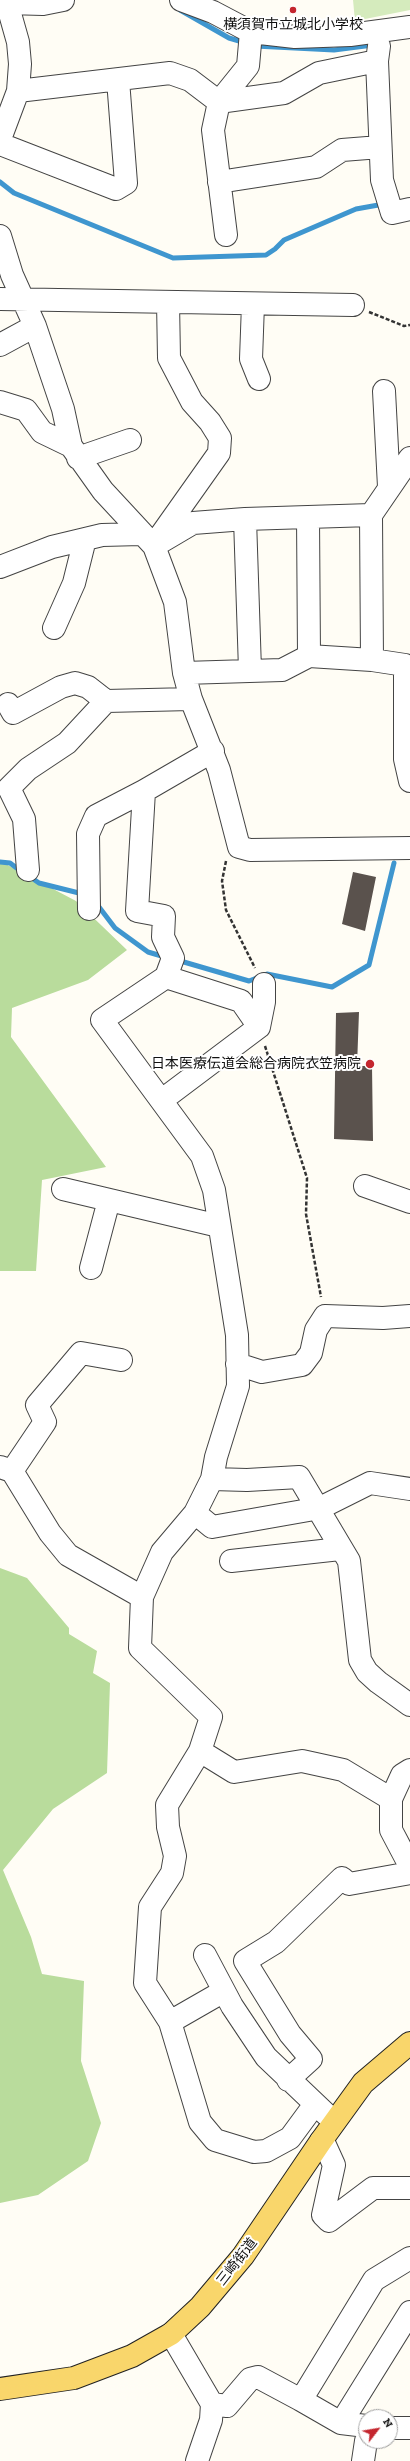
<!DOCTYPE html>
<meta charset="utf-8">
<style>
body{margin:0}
#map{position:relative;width:410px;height:2461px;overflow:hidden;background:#fffdf5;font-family:"Zilla Slab",serif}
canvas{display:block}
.north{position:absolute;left:358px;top:2409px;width:40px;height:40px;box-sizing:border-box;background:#fff;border:1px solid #a0a0a0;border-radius:50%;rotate:59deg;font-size:11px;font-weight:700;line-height:16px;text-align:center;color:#111}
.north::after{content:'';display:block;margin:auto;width:14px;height:18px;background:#c4262e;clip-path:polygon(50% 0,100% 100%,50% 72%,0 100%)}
</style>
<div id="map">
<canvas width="410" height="2461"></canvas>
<div class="north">N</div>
</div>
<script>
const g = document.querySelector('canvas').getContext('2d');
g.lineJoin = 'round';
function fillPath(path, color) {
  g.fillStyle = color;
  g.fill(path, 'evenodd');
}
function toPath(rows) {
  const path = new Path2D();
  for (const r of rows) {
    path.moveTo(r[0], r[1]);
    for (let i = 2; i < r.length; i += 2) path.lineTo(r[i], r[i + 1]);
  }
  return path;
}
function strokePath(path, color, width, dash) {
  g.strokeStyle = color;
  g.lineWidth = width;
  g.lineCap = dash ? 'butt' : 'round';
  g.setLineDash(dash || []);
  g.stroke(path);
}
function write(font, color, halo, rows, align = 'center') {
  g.font = font + ' "Zilla Slab","Noto Sans JP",serif';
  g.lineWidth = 4;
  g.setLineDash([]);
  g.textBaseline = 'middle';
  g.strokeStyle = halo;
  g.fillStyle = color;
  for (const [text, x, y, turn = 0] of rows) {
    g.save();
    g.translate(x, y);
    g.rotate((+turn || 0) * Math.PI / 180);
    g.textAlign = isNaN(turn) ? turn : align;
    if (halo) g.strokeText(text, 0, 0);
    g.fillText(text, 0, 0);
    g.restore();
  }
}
fillPath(toPath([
 [353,0,410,0,410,10,355,21]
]), '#d5ebbd');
fillPath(toPath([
 [0,861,76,901,127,950,88,980,12,1008,11,1037,106,1167,42,1180,36,1271,0,1271],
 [0,1568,27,1578,69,1628,69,1634,97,1651,93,1673,110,1683,107,1773,53,1809,3,1870,31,1937,42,1974,84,1981,81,2061,101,2123,88,2161,38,2195,0,2203]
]), '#b9dc9c');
strokePath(toPath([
 [180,10,229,38,246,43],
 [255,46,334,50,373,45],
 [0,182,14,193,173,258,266,255,275,249,284,240,356,209,384,204],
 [0,862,10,863,22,872],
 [29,876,39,883,83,894],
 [96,903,115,928,148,952,165,957],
 [177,960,249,981,267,974,332,987,369,965,394,863]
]), '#3f96cf', 5);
fillPath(toPath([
 [353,872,376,877,365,931,342,924],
 [359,1012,357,1066,372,1066,373,1141,334,1139,336,1013]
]), '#5a524d');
const minor = toPath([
 [3,0,7,3,43,4,63,0],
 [181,0,213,12,251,32,295,37,350,35,410,27],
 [379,46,377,61,382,180,392,213,410,209],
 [18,91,170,73,190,80,219,102,284,93,319,73,377,61],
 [0,139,18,91,20,64,18,42,7,3],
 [0,144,116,189,126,183,118,80],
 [219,182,316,167,342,150,380,147],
 [226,235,213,130,219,102,248,66,251,32],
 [0,236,12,275,35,326,63,409,71,446,103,491,154,546,175,602,184,673,191,699,219,770,239,847,250,850,410,848],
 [0,299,353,305],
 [253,304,251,359,259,379],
 [0,345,35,326],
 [384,391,389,487],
 [0,402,26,410,42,432,71,446],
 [78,458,130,440],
 [371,515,372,660],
 [308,517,309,656,372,660,405,665,405,759,410,781],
 [245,519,250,670],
 [156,542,219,453,220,438,210,422,192,402,169,358,168,302],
 [154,546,193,523,245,519,371,515,410,458],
 [0,567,52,547,102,535,141,534],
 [54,628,74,583,85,539],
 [184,673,282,670,309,656],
 [8,704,13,713,61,687,75,683,88,687,106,701],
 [213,751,144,791,137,911,164,916,163,937,173,958,166,977,102,1020,202,1156,214,1190,237,1335,238,1386,216,1457,212,1479,195,1513,162,1552,142,1597,140,1648,211,1717,200,1751,167,1805,168,1827,175,1856,172,1873,150,1907,145,1983,170,2022,200,2122,215,2140,254,2152,266,2151,290,2138,315,2104],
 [28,870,24,819,9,788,28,769,67,743,106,701,191,699],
 [89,909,88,834,96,816,144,791],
 [166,977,241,1001,259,1027],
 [162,1100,259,1027,264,1002,264,984],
 [365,1186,410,1202],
 [63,1189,219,1226],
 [91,1268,109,1200],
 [237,1364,262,1372,302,1365,311,1353,316,1330,325,1316,383,1318,410,1316],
 [0,1467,12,1471,50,1533,68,1555,142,1597],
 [12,1471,45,1422,37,1405,81,1353,121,1360],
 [212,1479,247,1480,299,1477,349,1561,360,1660,367,1672,378,1682,410,1705],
 [195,1513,212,1527,320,1508,370,1483,410,1489],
 [231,1561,340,1549],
 [200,1751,234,1772,302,1761,343,1770,391,1799,402,1775,410,1770],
 [391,1799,391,1830,410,1866],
 [205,1955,232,2006,266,2057,327,2115],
 [170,2022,224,1991],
 [288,2080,311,2059,290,2034,245,1961,276,1942,342,1878,349,1884,410,1873],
 [321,2141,324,2143,334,2165,323,2215,329,2221,373,2188,410,2188],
 [171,2334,212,2404,211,2420,197,2461],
 [301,2400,341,2423,366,2426],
 [212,2404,227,2406,250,2379,258,2377,301,2400,374,2280,410,2258],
 [341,2423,410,2312],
 [390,2428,410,2428],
 [363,2461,366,2441]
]);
const major = toPath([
 [0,2389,74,2378,132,2356,171,2334,200,2307,243,2256,321,2141,363,2083,410,2043]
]);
strokePath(minor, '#444', 24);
strokePath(major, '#222', 24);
strokePath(toPath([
 [369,312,404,326,410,325],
 [226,861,222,881,226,910,255,968],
 [265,1046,307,1178,306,1214,321,1297]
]), '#333', 2.5, [4, 2]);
strokePath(minor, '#fff', 22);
strokePath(major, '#f9d66b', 22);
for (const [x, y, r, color] of [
 [293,10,4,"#c4262e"],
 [370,1064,5,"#c4262e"]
]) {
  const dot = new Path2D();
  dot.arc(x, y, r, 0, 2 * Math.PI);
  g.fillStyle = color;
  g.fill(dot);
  strokePath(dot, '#fff', 1.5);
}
write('14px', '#111', '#fff', [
 ["横須賀市立城北小学校",293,25],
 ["日本医療伝道会総合病院衣笠病院",361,1064,"right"]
]);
write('14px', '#111', '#fff', [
 ["三崎街道",237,2262,-52]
]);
</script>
